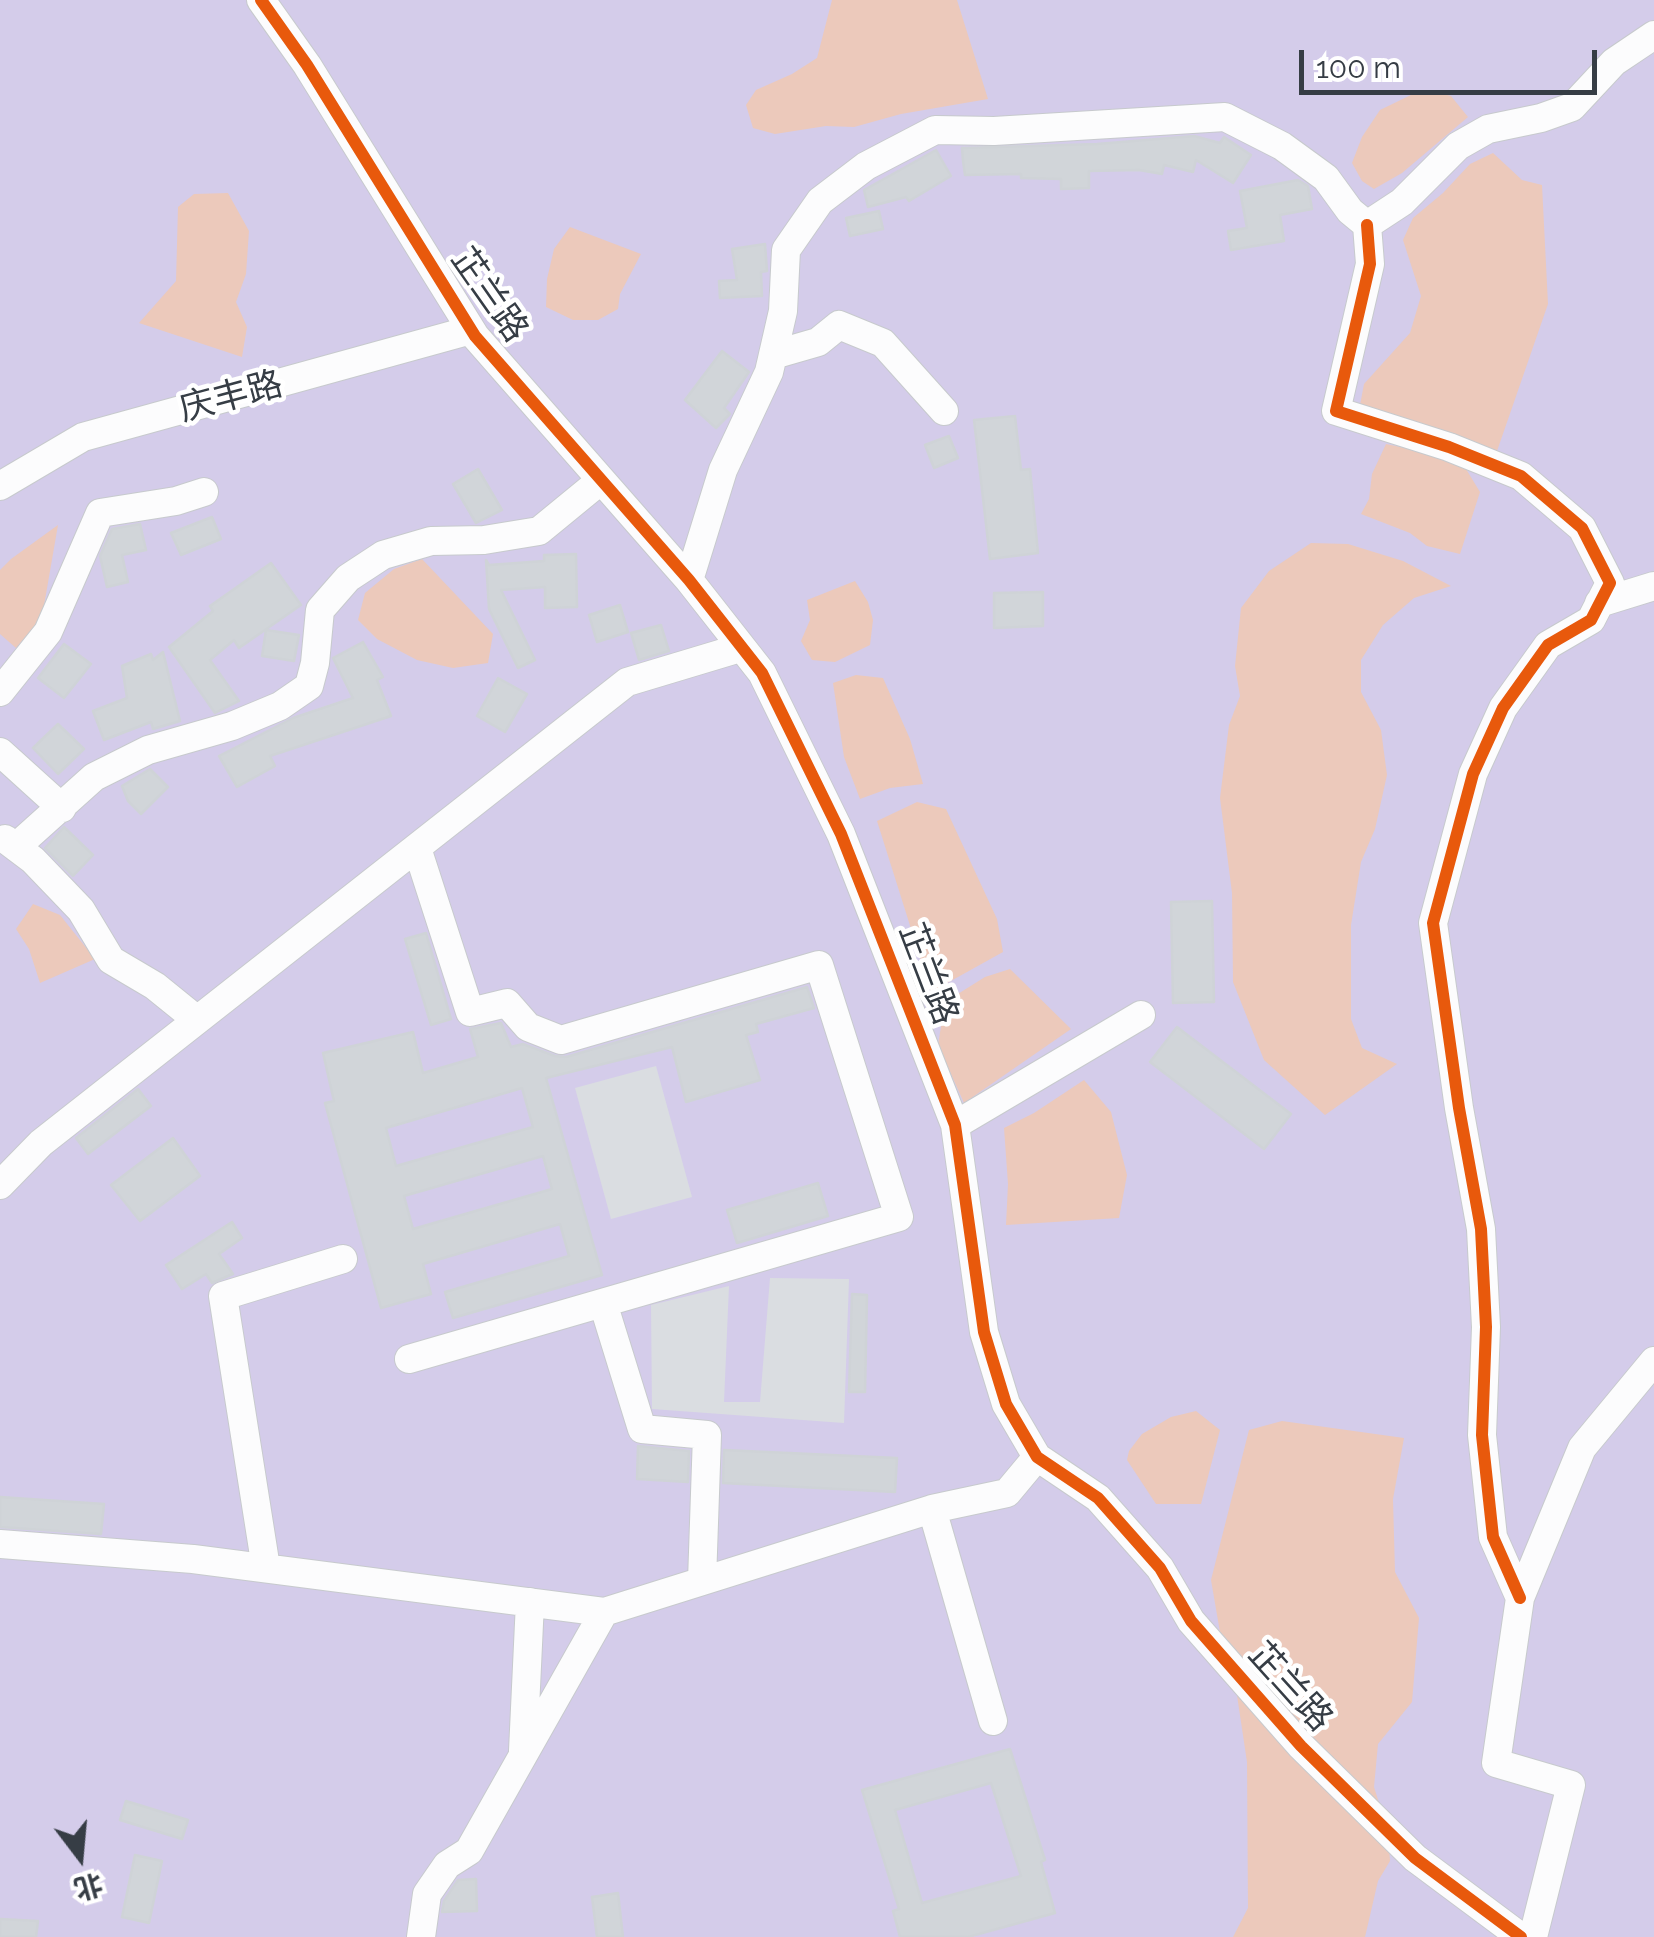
<!DOCTYPE html>
<meta charset="utf-8">
<style>
body{margin:0}
#map{position:relative;width:1654px;height:1937px;overflow:hidden;background:#e9ecef;font-family:Raleway,"Noto Sans SC",sans-serif}
canvas{display:block}
.north{position:absolute;left:30px;top:1807px;width:100px;height:100px;-webkit-text-stroke:8px #fff;paint-order:stroke;rotate:164deg;font-size:28px;font-weight:700;line-height:40px;text-align:center;color:#363d45}
.north::after{content:'';display:block;margin:auto;width:35px;height:45px;background:#363d45;clip-path:polygon(50% 0,100% 100%,50% 72%,0 100%)}
.scale{position:absolute;left:1299px;top:50px;width:298px;height:45px;box-sizing:border-box;border:5px solid #363d45;border-top:0;padding-left:12px;font-size:30px;line-height:35px;white-space:nowrap;color:#363d45;-webkit-text-stroke:8px #fff;paint-order:stroke}
</style>
<div id="map">
<canvas width="1654" height="1937"></canvas>
<div class="north">北</div>
<div class="scale">100 m</div>
</div>
<script>
const g = document.querySelector('canvas').getContext('2d');
g.lineJoin = 'round';
function fillPath(path, color) {
  g.fillStyle = color;
  g.fill(path, 'evenodd');
}
function toPath(rows) {
  const path = new Path2D();
  for (const r of rows) {
    path.moveTo(r[0], r[1]);
    for (let i = 2; i < r.length; i += 2) path.lineTo(r[i], r[i + 1]);
  }
  return path;
}
function strokePath(path, color, width, dash) {
  g.strokeStyle = color;
  g.lineWidth = width;
  g.lineCap = dash ? 'butt' : 'round';
  g.setLineDash(dash || []);
  g.stroke(path);
}
function write(font, color, halo, rows, align = 'center') {
  g.font = font + ' Raleway,"Noto Sans SC",sans-serif';
  g.lineWidth = 9;
  g.setLineDash([]);
  g.textBaseline = 'middle';
  g.strokeStyle = halo;
  g.fillStyle = color;
  for (const [text, x, y, turn = 0] of rows) {
    g.save();
    g.translate(x, y);
    g.rotate((+turn || 0) * Math.PI / 180);
    g.textAlign = isNaN(turn) ? turn : align;
    if (halo) g.strokeText(text, 0, 0);
    g.fillText(text, 0, 0);
    g.restore();
  }
}
fillPath(toPath([
 [0,0,1654,0,1654,1937,0,1937]
]), '#d4ccea');
fillPath(toPath([
 [656,1066,692,1197,611,1219,575,1088],
 [770,1278,849,1279,844,1423,652,1409,651,1305,729,1286,724,1402,760,1402]
]), '#dadde1');
fillPath(toPath([
 [832,0,957,0,988,99,901,114,854,127,826,126,775,134,753,128,746,105,756,90,792,74,817,58],
 [1436,92,1451,96,1468,117,1402,173,1374,189,1362,181,1352,163,1362,137,1380,110,1413,94],
 [1493,153,1522,180,1542,185,1548,304,1497,451,1360,405,1364,384,1410,333,1421,296,1403,240,1413,218,1443,193,1470,164],
 [228,193,249,231,246,274,236,302,247,327,242,357,139,323,176,281,178,207,194,194],
 [570,227,641,254,620,294,618,309,598,320,573,320,546,307,547,279,554,249],
 [1386,444,1424,452,1466,469,1480,492,1460,554,1427,546,1410,533,1361,514,1369,499,1372,474],
 [58,525,42,617,16,648,0,634,0,570,11,559],
 [1311,543,1348,544,1403,561,1451,586,1414,598,1383,625,1361,660,1361,692,1381,730,1387,775,1375,829,1361,862,1351,925,1351,1019,1362,1048,1397,1064,1325,1115,1264,1060,1233,982,1232,893,1220,798,1229,725,1240,696,1235,666,1241,608,1269,571],
 [422,559,493,634,488,663,453,668,417,660,377,639,358,620,365,593,394,569],
 [855,581,868,602,873,620,870,645,835,662,812,660,801,641,810,620,807,600],
 [856,675,883,678,910,739,923,784,890,788,860,799,844,757,833,683],
 [917,802,946,809,997,919,1003,952,931,992,877,821],
 [33,904,60,915,95,959,40,983,29,949,16,929],
 [1010,969,1071,1029,964,1103,938,1045,945,1002,985,977],
 [1084,1080,1111,1112,1127,1175,1119,1218,1006,1225,1008,1184,1004,1128,1034,1113],
 [1196,1411,1220,1430,1201,1504,1156,1504,1127,1460,1129,1451,1142,1434,1171,1417],
 [1282,1421,1404,1438,1393,1499,1395,1572,1419,1618,1412,1702,1378,1744,1374,1787,1388,1831,1390,1861,1378,1881,1365,1937,1233,1937,1248,1908,1247,1762,1235,1682,1221,1638,1211,1580,1249,1430]
]), '#ecc9bb');
const building = toPath([
 [1194,136,1220,143,1224,137,1251,155,1233,183,1196,160,1193,172,1164,165,1162,174,1139,170,1089,171,1089,188,1061,189,1061,179,1021,178,1021,174,965,175,963,161,962,148,1097,144,1194,136],
 [936,150,951,176,909,201,906,197,868,207,864,190,936,150],
 [1298,180,1308,186,1312,209,1280,215,1284,241,1231,250,1228,231,1247,228,1240,191,1298,180],
 [879,211,883,229,850,236,846,218,879,211],
 [765,244,767,271,761,272,762,296,720,298,719,281,737,280,732,249,765,244],
 [722,351,749,372,724,408,730,414,716,428,685,400,722,351],
 [1015,416,1021,470,1030,469,1038,553,990,559,974,420,1015,416],
 [949,436,958,458,934,468,925,445,949,436],
 [478,469,502,510,476,523,453,484,478,469],
 [212,517,221,539,181,555,171,533,212,517],
 [140,524,146,550,122,555,128,582,107,587,100,556,112,529,140,524],
 [576,554,577,607,545,608,545,587,501,590,535,660,518,668,489,609,486,560,489,565,544,561,544,555,576,554],
 [271,563,301,605,239,648,234,640,210,660,239,701,215,713,169,647,213,611,210,606,271,563],
 [1043,592,1043,626,994,628,994,593,1043,592],
 [620,605,628,632,597,642,589,615,620,605],
 [661,625,669,651,639,660,631,633,661,625],
 [266,630,299,635,294,661,262,656,266,630],
 [363,642,383,677,377,680,391,716,270,756,275,766,237,787,219,756,293,718,353,698,333,658,363,642],
 [64,644,91,664,64,698,38,678,64,644],
 [163,652,180,721,153,729,151,722,104,740,93,711,127,698,122,666,151,654,153,660,163,652],
 [498,678,527,694,505,732,477,716,498,678],
 [58,724,84,749,58,774,33,748,58,724],
 [150,769,168,787,141,814,128,801,122,786,150,769],
 [64,827,93,855,73,876,45,848,64,827],
 [1212,901,1214,1002,1173,1003,1171,902,1212,901],
 [426,933,451,1019,431,1025,405,939,426,933],
 [807,987,814,1008,756,1024,758,1032,746,1035,760,1080,686,1102,672,1047,546,1078,602,1275,453,1318,445,1292,569,1256,560,1224,423,1264,431,1294,381,1308,325,1103,334,1101,323,1053,413,1032,423,1073,478,1057,470,1029,501,1023,511,1047,523,1044,555,1056,566,1057,807,987],
 [522,1088,533,1127,396,1166,386,1128,522,1088],
 [543,1156,552,1189,413,1229,404,1196,543,1156],
 [1177,1027,1291,1114,1264,1149,1150,1062,1177,1027],
 [138,1089,151,1106,88,1154,76,1138,138,1089],
 [173,1138,200,1176,140,1221,111,1185,173,1138],
 [818,1183,828,1216,737,1243,727,1210,818,1183],
 [232,1222,242,1238,219,1254,233,1274,212,1283,206,1274,182,1289,166,1265,232,1222],
 [852,1294,867,1295,865,1392,849,1392,852,1294],
 [638,1446,689,1451,688,1482,637,1479,638,1446],
 [724,1450,897,1458,895,1492,723,1483,724,1450],
 [0,1497,104,1504,101,1534,0,1527,0,1497],
 [1010,1749,1045,1860,1041,1862,1055,1913,968,1937,900,1937,893,1911,899,1909,862,1790,1010,1749],
 [991,1783,1021,1876,922,1903,895,1810,991,1783],
 [126,1801,188,1820,182,1839,120,1820,126,1801],
 [135,1855,162,1861,149,1923,122,1917,135,1855],
 [476,1879,477,1911,442,1912,444,1901,458,1880,476,1879],
 [618,1893,623,1937,597,1937,592,1897,618,1893],
 [0,1919,38,1921,36,1937,0,1937,0,1919]
]);
fillPath(building, '#d1d5d9');
strokePath(building, '#cfd3d7', 2.5);
const minor = toPath([
 [261,0,307,65,475,336,689,580,762,673,841,834,955,1125,984,1332,1006,1404,1037,1457,1098,1498,1160,1568,1191,1621,1301,1746,1415,1858,1521,1937],
 [1367,225,1370,264,1336,411,1449,447,1521,476,1582,528,1610,583,1591,620,1548,645,1503,708,1473,774,1433,923,1459,1108,1481,1229,1486,1327,1482,1435,1493,1537,1520,1598],
 [773,355,818,342,839,325,883,343,944,411],
 [0,486,83,437,471,330],
 [689,580,723,470,769,372,783,311,786,250,820,201,866,166,935,130,994,131,1225,117,1282,146,1326,178,1350,211,1367,225,1402,202,1458,146,1488,129,1541,118,1572,107,1614,62,1654,35],
 [1599,603,1654,586],
 [0,692,48,632,100,513,176,501,204,492],
 [0,752,62,808],
 [5,839,33,860,81,910,111,960,155,986,197,1020],
 [16,847,94,777,148,750,232,726,280,706,309,686,315,663,320,610,348,578,383,555,431,541,484,540,539,531,600,481],
 [955,1125,1141,1015],
 [0,1185,41,1143,627,682,740,648],
 [603,1303,642,1429,707,1435,702,1581],
 [409,1359,899,1217,819,965,561,1040,528,1027,507,1003,470,1012,417,848],
 [932,1509,993,1721],
 [0,1544,193,1559,604,1612],
 [266,1568,223,1296,343,1259],
 [523,1751,530,1602],
 [421,1937,427,1894,447,1865,469,1851,604,1612,932,1509,1007,1493,1037,1457],
 [1533,1937,1571,1785,1496,1763,1520,1598,1582,1448,1654,1361]
]);
strokePath(minor, '#c7cacd', 30);
strokePath(minor, '#fcfcfd', 28);
strokePath(toPath([
 [261,0,307,65,475,336,689,580,762,673,841,834,955,1125,984,1332,1006,1404,1037,1457,1098,1498,1160,1568,1191,1621,1301,1746,1415,1858,1521,1937],
 [1367,225,1370,264,1336,411,1449,447,1521,476,1582,528,1610,583,1591,620,1548,645,1503,708,1473,774,1433,923,1459,1108,1481,1229,1486,1327,1482,1435,1493,1537,1520,1598]
]), '#e8590c', 12);
write('35px', '#363d45', '#fff', [
 ["芷兰路",489,295,55],
 ["庆丰路",231,397,-15],
 ["芷兰路",928,974,69],
 ["芷兰路",1290,1687,48]
]);
</script>
